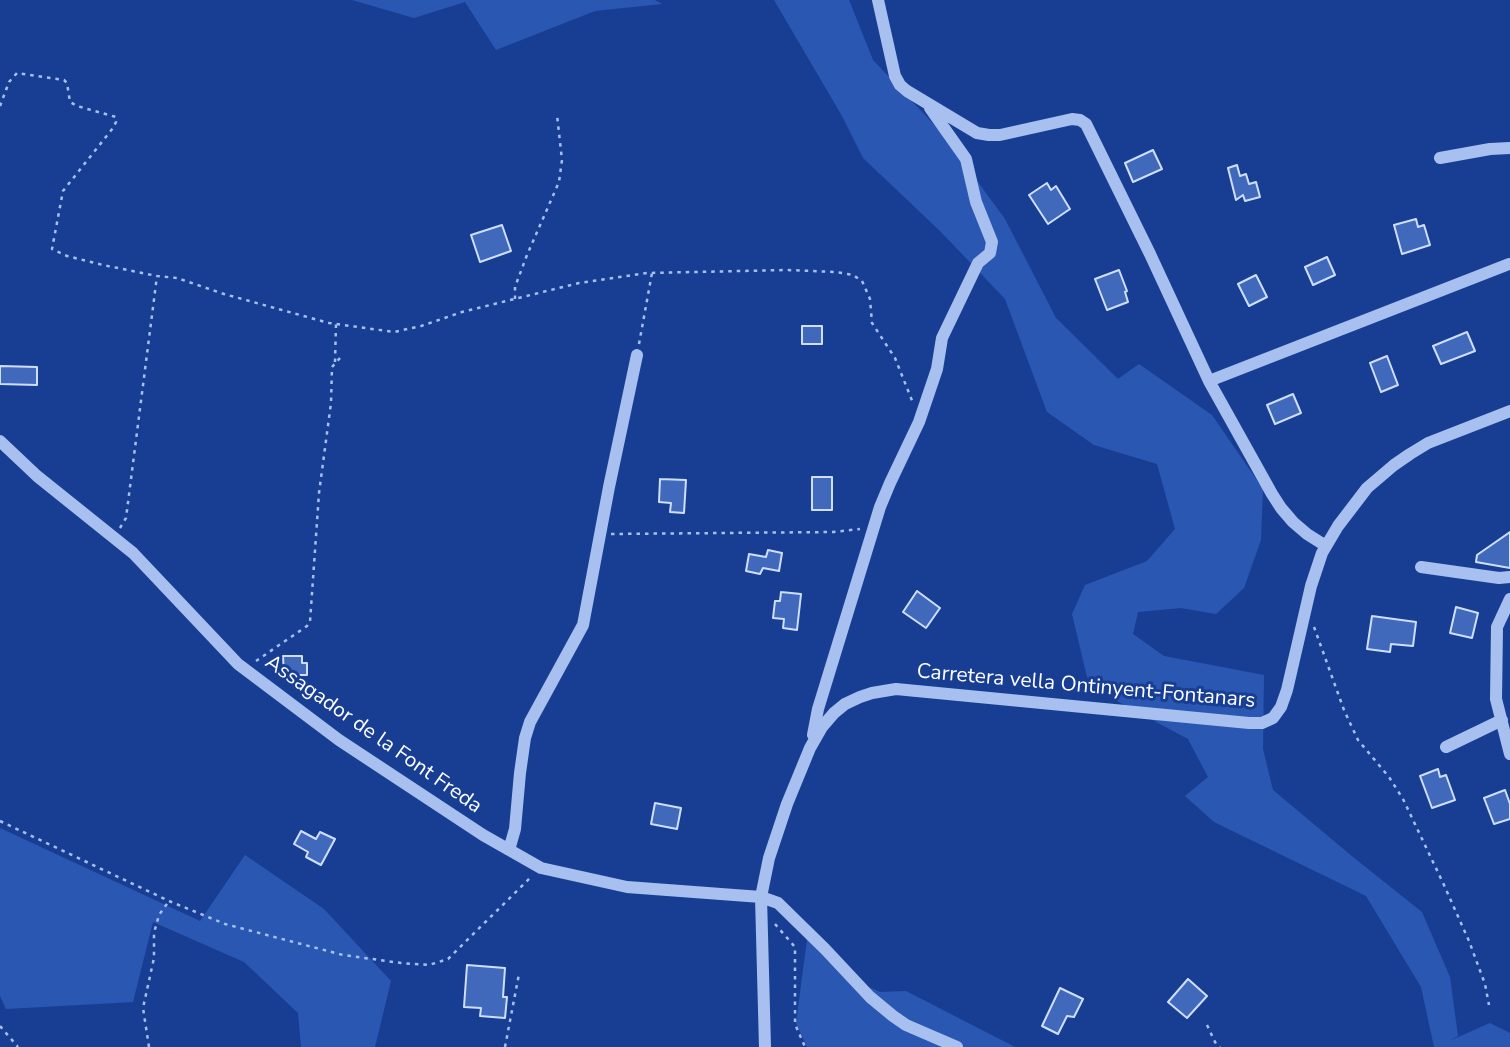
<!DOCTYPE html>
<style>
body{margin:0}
canvas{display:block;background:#183e94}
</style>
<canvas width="1510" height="1047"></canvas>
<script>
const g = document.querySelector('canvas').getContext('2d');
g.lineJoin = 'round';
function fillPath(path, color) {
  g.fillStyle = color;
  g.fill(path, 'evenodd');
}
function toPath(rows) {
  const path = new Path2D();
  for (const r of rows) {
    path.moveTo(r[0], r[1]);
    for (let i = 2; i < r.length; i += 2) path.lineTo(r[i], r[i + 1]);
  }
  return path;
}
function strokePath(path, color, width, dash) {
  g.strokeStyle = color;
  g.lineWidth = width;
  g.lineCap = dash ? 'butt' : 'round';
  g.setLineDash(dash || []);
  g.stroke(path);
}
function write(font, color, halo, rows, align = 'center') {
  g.font = font + ' "Nunito Sans",sans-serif';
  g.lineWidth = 6;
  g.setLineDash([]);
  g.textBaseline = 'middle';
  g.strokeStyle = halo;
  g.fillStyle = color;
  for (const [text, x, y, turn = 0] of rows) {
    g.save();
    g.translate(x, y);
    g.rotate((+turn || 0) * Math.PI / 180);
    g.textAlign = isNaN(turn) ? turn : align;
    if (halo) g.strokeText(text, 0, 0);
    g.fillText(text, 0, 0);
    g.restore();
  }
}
fillPath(toPath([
 [352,0,655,0,662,4,595,11,496,50,465,2,414,18],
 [774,0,849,0,873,60,942,133,1005,219,1056,318,1118,379,1139,364,1212,415,1263,489,1261,540,1244,588,1216,614,1181,608,1138,612,1133,634,1164,656,1264,675,1263,749,1273,790,1353,857,1422,912,1450,977,1458,1036,1449,1041,1490,1023,1510,1033,1510,1047,1434,1047,1421,987,1366,896,1214,822,1185,796,1208,777,1188,739,1115,700,1087,677,1072,614,1085,585,1147,561,1175,529,1157,464,1094,445,1047,412,1005,299,940,231,863,158,842,116],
 [0,828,200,921,245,855,324,909,391,981,375,1047,301,1047,298,1013,244,962,153,922,133,1002,6,1009,0,996],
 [808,932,843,976,880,992,906,991,1015,1047,807,1047,796,1023]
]), '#2a57b2');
const building = toPath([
 [1153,150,1162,169,1133,182,1125,163,1153,150],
 [1237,165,1240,176,1246,174,1249,184,1256,182,1260,197,1245,201,1243,195,1236,200,1228,168,1237,165],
 [1047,183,1051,190,1056,186,1070,209,1048,224,1029,195,1047,183],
 [1416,219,1418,227,1424,225,1430,245,1402,254,1394,225,1416,219],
 [502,225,511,251,480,262,471,235,502,225],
 [1327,257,1335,275,1313,285,1305,267,1327,257],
 [1119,270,1127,291,1125,292,1128,302,1107,310,1095,279,1119,270],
 [1256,275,1267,297,1249,306,1238,284,1256,275],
 [802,326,822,326,822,344,802,344,802,326],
 [1467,332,1475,351,1441,364,1433,346,1467,332],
 [1387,356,1398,385,1381,392,1370,363,1387,356],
 [0,366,37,367,37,385,0,384,0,366],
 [1293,394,1301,413,1275,424,1267,405,1293,394],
 [812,477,832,477,832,510,812,510,812,477],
 [660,479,686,480,684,513,670,512,671,503,659,502,660,479],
 [1510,532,1510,568,1476,562,1477,555,1510,532],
 [768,550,782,553,779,571,763,568,760,574,746,571,749,554,766,557,768,550],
 [917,591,940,608,926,628,903,612,917,591],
 [781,592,801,594,797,630,783,628,784,619,773,618,775,601,780,601,781,592],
 [1456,607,1478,613,1472,638,1450,633,1456,607],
 [1372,616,1416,622,1413,646,1391,644,1390,652,1367,649,1372,616],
 [283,656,302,656,302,663,307,663,307,675,284,675,283,656],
 [1438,769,1440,777,1446,775,1455,800,1432,808,1420,776,1438,769],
 [1505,790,1510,804,1510,819,1494,824,1484,798,1505,790],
 [655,803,681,808,677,829,651,824,655,803],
 [301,831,316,839,320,832,335,839,321,865,306,857,308,852,294,844,301,831],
 [467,965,505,968,503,997,507,997,505,1018,480,1016,481,1008,464,1007,467,965],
 [1188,979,1207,996,1187,1018,1168,1002,1188,979],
 [1060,988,1083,999,1074,1017,1067,1016,1058,1034,1042,1026,1060,988]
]);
fillPath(building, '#4068bb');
strokePath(building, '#cfdefb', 2);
strokePath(toPath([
 [0,106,9,82,17,73,64,80,67,83,70,102,77,106,116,117,116,122,113,128,63,191,52,249,67,256,103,265,157,276,177,278,224,294,329,323,394,332,421,326,462,312,579,283,647,273,788,270,836,272,853,275,862,281,870,299,872,323,895,358,913,403],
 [515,299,515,287,527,255,559,182,562,160,557,115],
 [639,344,652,273],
 [335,362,336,324],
 [120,528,126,518,157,276],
 [611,534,833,532,860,529],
 [1314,627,1344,710,1358,740,1389,777,1403,799,1444,885,1469,941,1485,984,1489,1005],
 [256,661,307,626,310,622,319,493,331,403,332,367,340,358],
 [0,821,169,901,225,924,343,955,401,963,429,965,448,959,531,877],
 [775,924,795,947,795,1024,805,1047],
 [1207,1025,1216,1044,1220,1047],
 [0,1026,18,1047],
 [149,1047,143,1008,154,958,154,933,159,915,169,901],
 [505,1047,519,974]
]), '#a8c0f0', 2.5, [3.5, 5]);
strokePath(toPath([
 [878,0,895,76,900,85,907,91,977,133,989,135,1000,135,1072,119,1080,120,1086,124,1150,254,1209,381,1272,494,1281,508,1293,522,1307,534,1326,546],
 [1440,158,1490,149,1510,148],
 [1209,381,1509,264],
 [0,441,37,476,133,553,238,664,339,740,483,835,541,868,627,887,761,897,778,903,825,949,870,997,893,1016,906,1025,957,1047],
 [1421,567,1499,578,1510,577],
 [1510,599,1497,627,1496,699,1510,754],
 [813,735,818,709,880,507,890,483,919,422,937,369,942,338,978,263,990,253,992,242,976,202,966,159,930,108],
 [1446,747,1502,720],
 [509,850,515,829,520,773,525,738,530,722,583,625,609,487,637,355],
 [765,1047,761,897,769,858,787,804,810,748,822,727,834,713,845,704,860,697,872,693,896,689,1249,723,1262,723,1273,718,1281,707,1287,690,1311,586,1322,553,1338,526,1367,488,1394,465,1410,454,1428,443,1510,411]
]), '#a8c0f0', 12);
write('21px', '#fff', '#183e94', [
 ["Carretera vella Ontinyent-Fontanars",1086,687,5],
 ["Assagador de la Font Freda",373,735,35]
]);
</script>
